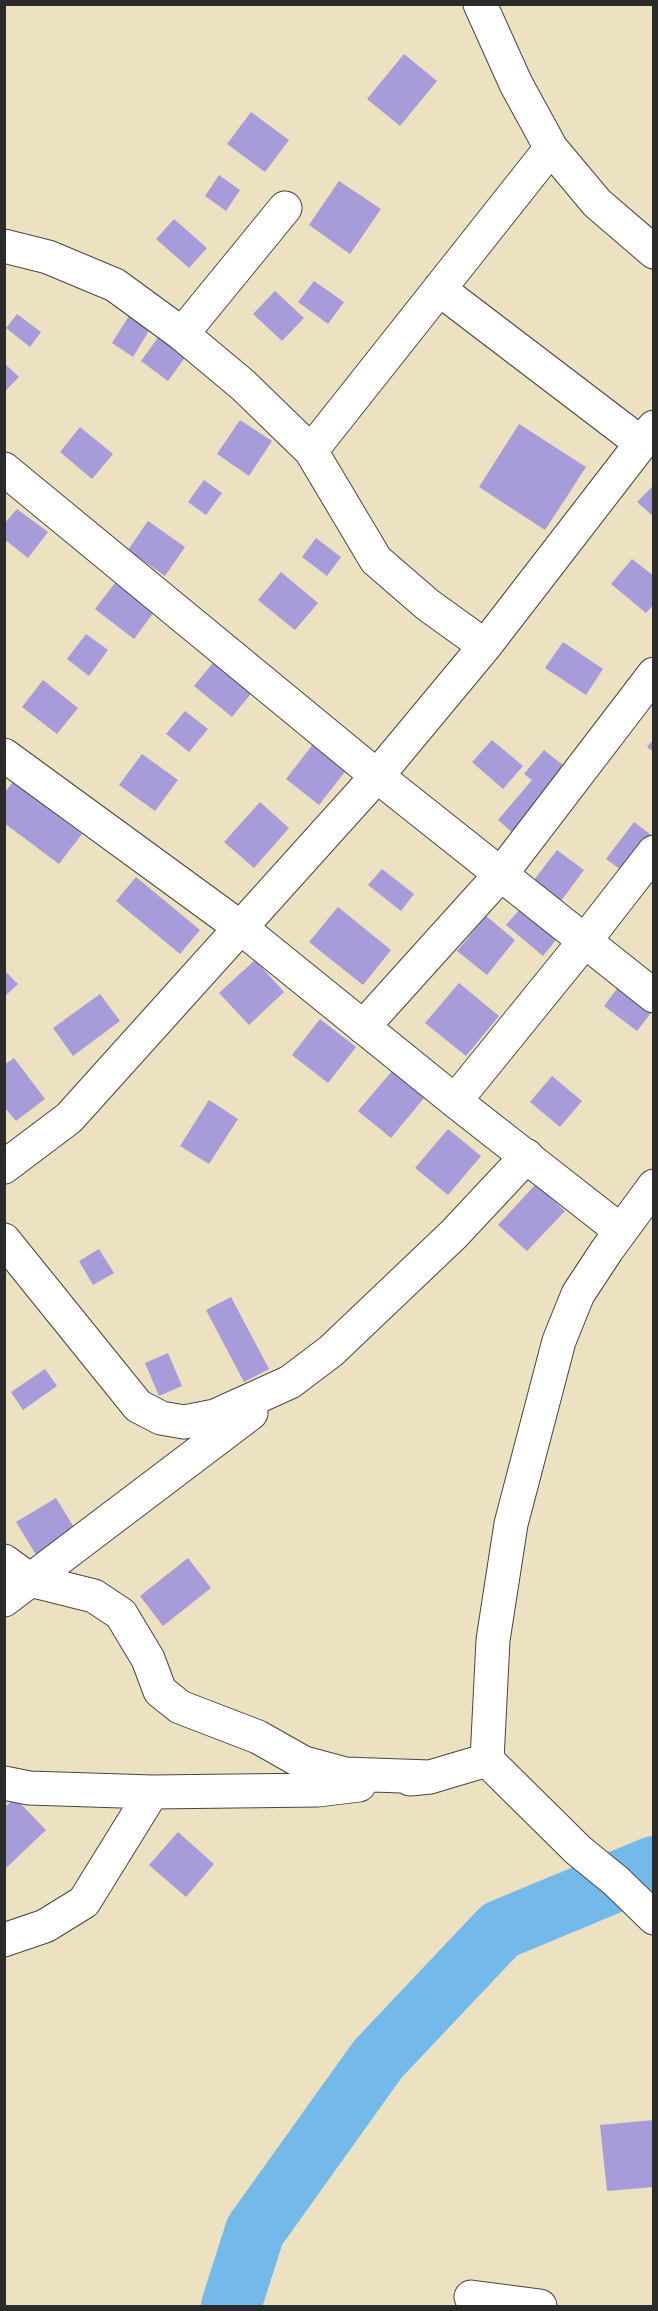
<!DOCTYPE html>
<style>
body{margin:0}
#map{position:relative;width:658px;height:2311px;overflow:hidden;background:#ece1c0;font-family:"IM FELL DW Pica",serif}
canvas{display:block}
.frame{position:absolute;inset:0;border:6px solid #2b2b2b;pointer-events:none}
</style>
<div id="map">
<canvas width="658" height="2311"></canvas>
<div class="frame"></div>
</div>
<script>
const g = document.querySelector('canvas').getContext('2d');
g.lineJoin = 'round';
function toPath(rows) {
  const path = new Path2D();
  for (const r of rows) {
    path.moveTo(r[0], r[1]);
    for (let i = 2; i < r.length; i += 2) path.lineTo(r[i], r[i + 1]);
  }
  return path;
}
function strokePath(path, color, width, dash) {
  g.strokeStyle = color;
  g.lineWidth = width;
  g.lineCap = dash ? 'butt' : 'round';
  g.setLineDash(dash || []);
  g.stroke(path);
}
function fillPath(path, color) {
  g.fillStyle = color;
  g.fill(path, 'evenodd');
}
strokePath(toPath([
 [231,2306,255,2231,378,2059,500,1930,654,1866]
]), '#73baeb', 60);
fillPath(toPath([
 [404,54,437,81,400,126,367,99],
 [251,112,289,140,265,172,227,144],
 [219,175,240,190,226,211,205,196],
 [339,181,381,209,350,254,309,225],
 [174,219,207,248,189,268,156,239],
 [314,281,344,302,328,324,298,302],
 [275,291,304,318,282,341,253,314],
 [132,311,153,324,133,357,112,343],
 [17,314,41,332,30,347,6,328],
 [162,332,189,352,168,381,141,361],
 [4,363,19,377,4,392],
 [240,420,272,441,249,476,217,454],
 [519,424,586,467,545,530,479,487],
 [80,427,113,454,92,479,60,452],
 [204,480,222,493,206,515,188,502],
 [654,485,654,517,637,502],
 [17,509,48,532,28,558,4,539,4,524],
 [148,521,185,547,165,576,128,550],
 [316,538,341,557,327,576,302,557],
 [632,559,654,576,654,604,646,613,611,584],
 [281,572,318,603,295,630,258,600],
 [115,583,154,612,134,639,95,609],
 [86,634,108,650,89,676,67,659],
 [563,642,603,669,586,695,545,668],
 [216,659,254,690,232,717,194,686],
 [43,680,78,708,57,734,22,707],
 [185,711,208,729,189,752,166,734],
 [654,739,654,752,647,747],
 [492,740,523,766,503,789,472,762],
 [314,743,347,769,319,805,286,779],
 [544,750,574,774,520,839,498,820,532,780,524,774],
 [142,754,178,780,155,811,119,785],
 [13,782,82,834,59,864,4,823,4,793],
 [260,802,289,828,254,868,224,842],
 [634,822,651,835,624,872,606,859],
 [557,850,584,870,561,901,534,880],
 [382,869,414,894,401,911,368,885],
 [136,877,200,930,180,954,116,901],
 [528,900,564,930,543,956,506,925],
 [338,907,391,950,363,985,309,942],
 [486,916,515,940,487,975,457,951],
 [255,960,284,992,249,1025,219,993],
 [4,970,18,984,4,997],
 [625,978,654,1009,637,1031,604,1006],
 [459,983,499,1016,466,1056,425,1023],
 [100,994,120,1021,73,1056,53,1028],
 [320,1019,356,1047,328,1083,292,1055],
 [14,1058,45,1099,16,1121,4,1107,4,1065],
 [392,1071,424,1098,391,1138,358,1111],
 [552,1076,582,1101,560,1127,530,1102],
 [209,1100,238,1119,209,1164,180,1146],
 [448,1129,481,1156,448,1195,415,1168],
 [536,1184,565,1211,527,1251,498,1225],
 [99,1249,114,1273,93,1285,79,1261],
 [231,1297,269,1369,244,1382,206,1310],
 [168,1353,182,1386,159,1396,145,1363],
 [45,1369,57,1386,23,1410,11,1392],
 [56,1498,78,1534,38,1558,16,1522],
 [188,1558,211,1588,163,1626,140,1596],
 [15,1798,46,1830,4,1870,4,1808],
 [178,1832,214,1864,186,1897,149,1865],
 [654,2120,654,2187,607,2191,600,2125]
]), '#a79cd9');
const minor = toPath([
 [480,4,516,84,551,148,597,203,654,252],
 [4,246,48,257,115,285,182,334,243,385,311,451,376,560,428,605,485,646],
 [439,289,641,443],
 [182,334,285,208],
 [311,451,551,148],
 [4,469,377,776,654,996],
 [4,755,241,928,455,1101,621,1231],
 [363,1027,501,874,654,674],
 [455,1101,584,942,654,852],
 [4,1167,69,1118,377,776,485,646,654,427],
 [654,1186,607,1250,578,1294,559,1341,511,1524,493,1640,487,1760,578,1850,616,1881,654,1918],
 [4,1240,138,1406,161,1418,184,1422,215,1416,290,1382,331,1351,454,1234,527,1156],
 [4,1561,30,1580,94,1596,121,1614,148,1659,160,1691,180,1707,258,1737,304,1763,345,1774,430,1777],
 [4,1600,251,1413],
 [410,1779,430,1777,487,1760],
 [4,1783,29,1788,152,1792,318,1790,359,1785],
 [4,1940,45,1926,84,1902,152,1792],
 [471,2297,540,2306]
]);
strokePath(minor, '#484641', 35);
strokePath(minor, '#fff', 33);
</script>
